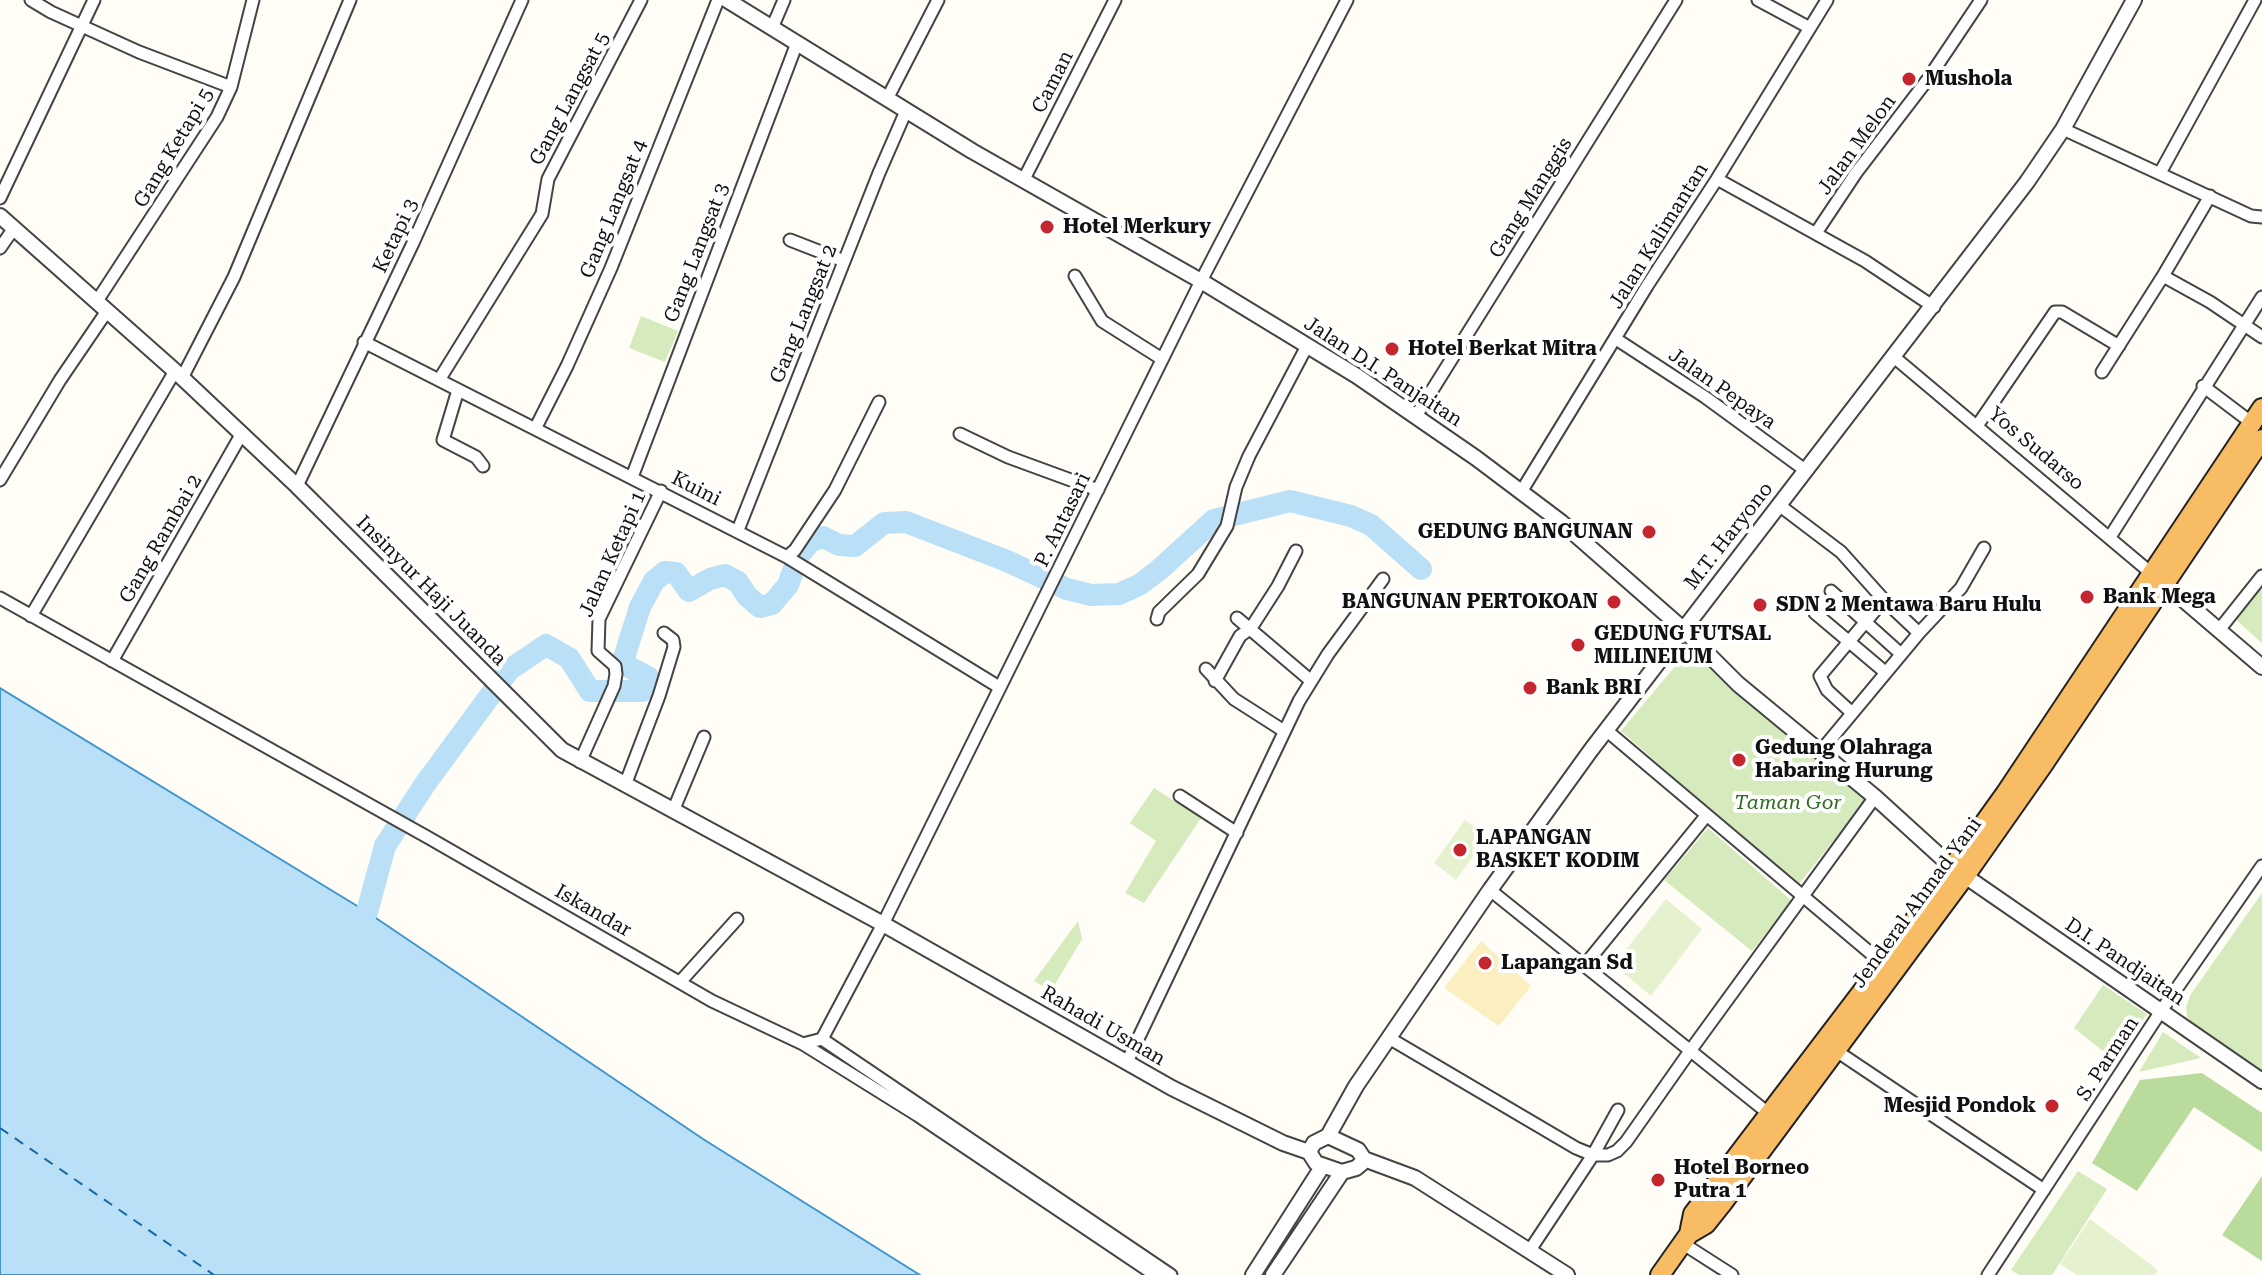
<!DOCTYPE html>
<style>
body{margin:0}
canvas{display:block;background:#fffdf5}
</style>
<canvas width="2262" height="1275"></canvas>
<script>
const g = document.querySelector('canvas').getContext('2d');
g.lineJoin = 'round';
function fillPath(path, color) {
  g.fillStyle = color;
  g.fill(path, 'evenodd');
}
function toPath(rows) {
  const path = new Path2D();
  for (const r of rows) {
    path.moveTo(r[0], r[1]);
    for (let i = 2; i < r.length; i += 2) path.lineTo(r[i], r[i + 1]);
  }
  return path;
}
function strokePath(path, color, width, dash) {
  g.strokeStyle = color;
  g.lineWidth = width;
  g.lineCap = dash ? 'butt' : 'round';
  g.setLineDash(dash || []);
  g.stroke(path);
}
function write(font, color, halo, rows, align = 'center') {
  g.font = font + ' "Roboto Serif",serif';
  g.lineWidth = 8;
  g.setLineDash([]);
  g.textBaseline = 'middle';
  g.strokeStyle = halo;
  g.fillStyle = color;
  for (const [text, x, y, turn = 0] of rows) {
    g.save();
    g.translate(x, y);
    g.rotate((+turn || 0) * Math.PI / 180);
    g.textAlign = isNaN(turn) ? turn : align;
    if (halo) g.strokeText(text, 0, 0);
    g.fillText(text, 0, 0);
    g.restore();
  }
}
fillPath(toPath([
 [641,316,678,331,665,362,629,348],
 [2262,586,2262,643,2235,619],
 [1688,651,1869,797,1797,886,1621,731],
 [1154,788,1201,818,1144,903,1125,893,1156,841,1130,823],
 [1708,828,1792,901,1752,951,1664,880],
 [2262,893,2262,1072,2193,1024,2187,1017,2186,1007,2191,994],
 [1078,921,1082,939,1051,991,1034,981],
 [2103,985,2147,1014,2113,1059,2074,1028],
 [2163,1032,2201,1058,2139,1072],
 [2078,1171,2107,1189,2052,1275,2019,1275,2011,1270]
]), '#d5ebbd');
fillPath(toPath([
 [2202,1073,2262,1113,2262,1152,2194,1107,2137,1191,2092,1163,2140,1080],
 [2262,1176,2262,1261,2222,1235]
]), '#b9dc9c');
fillPath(toPath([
 [1481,941,1531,986,1499,1026,1444,988]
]), '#fbeec1');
fillPath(toPath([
 [1465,820,1487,837,1456,880,1434,863],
 [1666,899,1702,929,1651,996,1614,965],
 [2090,1219,2158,1270,2155,1275,2077,1275,2060,1264]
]), '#e6f2cf');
const water = toPath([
 [0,688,367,912,703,1139,920,1275,0,1275,0,688]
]);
fillPath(water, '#b9e0f7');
strokePath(water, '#3f96cf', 2);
strokePath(toPath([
 [351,936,367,912,385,846,425,784,509,670,546,645,569,658,590,691,642,691,649,683,648,677,627,666,624,658,640,607,654,581,665,572,676,573,689,591,710,579,725,575,738,582,747,596,760,607,772,604,788,585,799,555,811,541,823,537,839,545,855,546,884,523,906,522,1007,561,1067,589,1091,595,1119,594,1139,585,1159,570,1214,520,1290,501,1351,516,1371,525,1421,569]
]), '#b9e0f7', 22);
strokePath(toPath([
 [0,1128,214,1275]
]), '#1768a6', 2, [10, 8]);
const minor = toPath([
 [31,0,51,12,139,52,231,87],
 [1758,0,1810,28],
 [772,28,784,0],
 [887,99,938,0],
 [2063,129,2251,216,2262,217],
 [2160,173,2255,0],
 [1717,179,1865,261,1934,307],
 [1023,181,1115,0],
 [0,198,94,0],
 [1816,233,1856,173,1928,79,1981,0],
 [790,240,844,261],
 [0,248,14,228],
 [1075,276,1102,321,1162,359],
 [2163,276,2210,302,2262,337],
 [97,301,217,117,231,87,253,0],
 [1616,339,1705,397,1805,470],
 [364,342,787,557,999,687],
 [1894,357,2151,573],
 [2102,372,2163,276,2210,196],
 [182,378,234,277,350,0],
 [439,380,542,214,548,179,641,0],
 [2203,386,2252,423],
 [458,390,443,440,476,457,483,466],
 [1416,416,1676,0],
 [1977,426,2055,312,2062,312,2119,346],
 [535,429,567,366,611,268,718,0],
 [960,434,1008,457,1098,490],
 [632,477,797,43],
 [0,480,60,380,107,311],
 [297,486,413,243,522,0],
 [1521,492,1647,286,1717,179,1827,0],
 [1779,505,1841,552,1884,600,1919,633],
 [738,530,879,173,906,111],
 [2110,537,2262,297],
 [787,557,795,550,835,490,879,402],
 [1831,591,1901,654],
 [0,598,429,838,712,1001,803,1044,917,1115,1155,1275],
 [1815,613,1885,672],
 [31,616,175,371],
 [1237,618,1310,680],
 [1157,619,1159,612,1198,574,1227,526,1236,487,1249,456,1307,346],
 [2219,630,2262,576],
 [112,661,241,435],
 [1206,669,1234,699,1284,731],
 [1215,681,1240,636,1251,628,1278,586,1296,551],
 [1852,713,1827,690,1820,676,1884,600],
 [1606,730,1887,967],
 [1820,752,1919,633,1961,588,1984,548],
 [580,762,614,686,616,674,615,666,598,651,599,619,661,491],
 [625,785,659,696,674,647,673,640,664,633],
 [1180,796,1237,833],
 [673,811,704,737],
 [1490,890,1768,1113],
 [1584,966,1706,816],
 [680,982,737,919],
 [1389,1038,1576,1148,1593,1155,1608,1155,1617,1151,1626,1142,1690,1051,1875,797],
 [822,1039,1171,1275],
 [803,1044,822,1039,883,924,1201,281,1347,0],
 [1835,1050,2044,1190],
 [1127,1062,1299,701,1328,654,1383,579],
 [1682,1243,1732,1275],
 [1530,1250,1593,1155,1618,1110],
 [1988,1275,2161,1011,2262,866]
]);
const tertiary = toPath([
 [727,0,972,151,1201,281,1357,376,1476,458,1561,522,1683,629,1738,684,1875,797,1952,867],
 [0,216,175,371,297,486,562,750,883,924,1172,1088,1283,1143,1309,1152],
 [2159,579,2262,667],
 [1965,876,2262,1081],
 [1328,1136,1356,1086,1490,890,1591,750,2027,182,2063,129,2134,0],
 [1328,1136,1358,1150,1364,1159,1362,1163,1356,1168,1342,1172,1316,1163,1309,1152,1314,1143,1328,1136],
 [1364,1159,1415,1178,1567,1275],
 [1253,1275,1322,1167],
 [1273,1275,1342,1172]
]);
const trunk = toPath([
 [1689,1234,1693,1214,1883,964,2005,794,2262,408],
 [1660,1275,1689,1234,1706,1224,1722,1204,1965,876,2043,765,2262,439]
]);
strokePath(minor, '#444', 15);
strokePath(tertiary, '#444', 18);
strokePath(trunk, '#222', 22);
strokePath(minor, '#fff', 11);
strokePath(tertiary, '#fff', 14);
strokePath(trunk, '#f7bc64', 18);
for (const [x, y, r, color] of [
 [1909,79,8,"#c4262e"],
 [1047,227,8,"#c4262e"],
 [1392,349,8,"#c4262e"],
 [1649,532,8,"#c4262e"],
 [2087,597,8,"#c4262e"],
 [1614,602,8,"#c4262e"],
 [1760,605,8,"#c4262e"],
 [1578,645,8,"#c4262e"],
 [1530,688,8,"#c4262e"],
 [1739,760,8,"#c4262e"],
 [1460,850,8,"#c4262e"],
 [1485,963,8,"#c4262e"],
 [2052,1106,8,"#c4262e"],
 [1658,1180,8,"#c4262e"]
]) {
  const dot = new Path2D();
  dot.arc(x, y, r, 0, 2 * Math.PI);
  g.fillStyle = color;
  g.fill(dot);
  strokePath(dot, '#fff', 3);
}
write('bold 20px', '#111', '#fff', [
 ["Mushola",1925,79],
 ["Hotel Merkury",1063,227],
 ["Hotel Berkat Mitra",1408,349],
 ["GEDUNG BANGUNAN",1633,532,"right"],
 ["Bank Mega",2103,597],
 ["BANGUNAN PERTOKOAN",1598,602,"right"],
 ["SDN 2 Mentawa Baru Hulu",1776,605],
 ["GEDUNG FUTSAL",1594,634],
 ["MILINEIUM",1594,657],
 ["Bank BRI",1546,688],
 ["Gedung Olahraga",1755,748],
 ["Habaring Hurung",1755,771],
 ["LAPANGAN",1476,838],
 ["BASKET KODIM",1476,861],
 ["Lapangan Sd",1501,963],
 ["Mesjid Pondok",2036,1106,"right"],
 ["Hotel Borneo",1674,1168],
 ["Putra 1",1674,1191]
], 'left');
write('20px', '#111', '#fff', [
 ["Caman",1053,82,-63],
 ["Gang Langsat 5",570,99,-62],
 ["Jalan Melon",1857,145,-54],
 ["Gang Ketapi 5",174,148,-59],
 ["Gang Manggis",1531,198,-58],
 ["Gang Langsat 4",614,209,-68],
 ["Ketapi 3",396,236,-65],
 ["Jalan Kalimantan",1659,236,-58],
 ["Gang Langsat 3",697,253,-69],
 ["Gang Langsat 2",804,314,-68],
 ["Jalan D.I. Panjaitan",1383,372,33],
 ["Jalan Pepaya",1722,389,35],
 ["Yos Sudarso",2036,449,40],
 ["Kuini",696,489,27],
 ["P. Antasari",1063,520,-64],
 ["M.T. Haryono",1729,536,-52],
 ["Gang Rambai 2",161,539,-60],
 ["Jalan Ketapi 1",613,554,-66],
 ["Insinyur Haji Juanda",431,591,45],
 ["Jenderal Ahmad Yani",1917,903,-54],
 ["Iskandar",593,911,30],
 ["D.I. Pandjaitan",2125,962,34],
 ["Rahadi Usman",1103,1026,30],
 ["S. Parman",2108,1059,-57]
]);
write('italic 20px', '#2f6b1f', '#fff', [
 ["Taman Gor",1788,803]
]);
</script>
